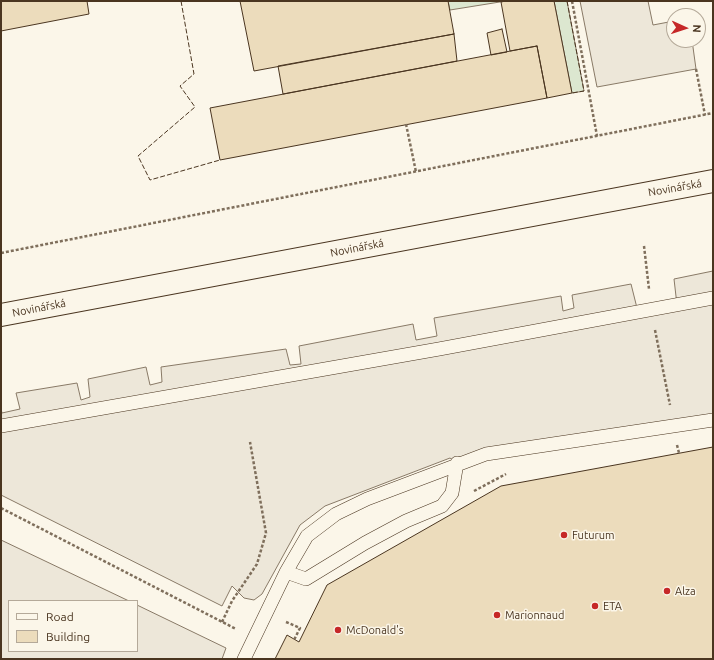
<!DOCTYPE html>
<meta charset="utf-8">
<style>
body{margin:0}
#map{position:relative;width:714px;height:660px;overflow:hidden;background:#fbf6e9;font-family:Ubuntu,sans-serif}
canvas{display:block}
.frame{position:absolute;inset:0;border:2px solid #4a3520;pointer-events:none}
.legend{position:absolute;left:8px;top:600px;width:130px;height:52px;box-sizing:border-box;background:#fbf6e9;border:1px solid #b4a999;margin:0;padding:5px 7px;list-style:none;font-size:12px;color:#4a3520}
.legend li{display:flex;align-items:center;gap:8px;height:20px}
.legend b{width:20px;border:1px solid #b4a999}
.north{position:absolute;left:666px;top:8px;width:40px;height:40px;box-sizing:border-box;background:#fbf6e9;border:1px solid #b4a999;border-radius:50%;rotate:93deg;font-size:11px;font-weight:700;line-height:16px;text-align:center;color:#4a3520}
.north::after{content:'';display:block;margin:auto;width:14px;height:18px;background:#c62828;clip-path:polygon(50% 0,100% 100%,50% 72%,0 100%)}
</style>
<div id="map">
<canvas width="714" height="660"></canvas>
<div class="frame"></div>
<ul class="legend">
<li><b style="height:5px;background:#fbf6e9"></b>Road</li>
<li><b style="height:11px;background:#ecdcbc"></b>Building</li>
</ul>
<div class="north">N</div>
</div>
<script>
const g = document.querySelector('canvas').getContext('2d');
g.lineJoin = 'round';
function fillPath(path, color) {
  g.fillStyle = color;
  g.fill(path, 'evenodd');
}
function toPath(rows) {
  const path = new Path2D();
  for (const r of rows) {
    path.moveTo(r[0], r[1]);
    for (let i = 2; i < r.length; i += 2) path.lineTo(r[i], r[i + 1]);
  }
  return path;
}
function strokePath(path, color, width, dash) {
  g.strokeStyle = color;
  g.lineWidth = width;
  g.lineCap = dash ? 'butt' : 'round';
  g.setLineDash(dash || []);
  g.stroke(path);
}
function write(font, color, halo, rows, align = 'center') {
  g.font = font + ' Ubuntu,sans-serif';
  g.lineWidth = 3;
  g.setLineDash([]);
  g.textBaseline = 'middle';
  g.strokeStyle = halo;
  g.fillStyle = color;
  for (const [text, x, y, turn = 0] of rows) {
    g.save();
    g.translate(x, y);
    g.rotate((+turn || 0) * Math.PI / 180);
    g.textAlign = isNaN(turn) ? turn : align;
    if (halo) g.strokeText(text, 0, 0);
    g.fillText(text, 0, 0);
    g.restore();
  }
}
const green = toPath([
 [448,1,506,1,450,10,448,1],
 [554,1,567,1,584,91,572,93,554,1]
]);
fillPath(green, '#dce7d0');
strokePath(green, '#887966', 1);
const parking = toPath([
 [580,1,648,1,653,25,674,21,674,40,692,40,696,69,597,87,580,1],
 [713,271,713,420,457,463,450,458,325,506,300,525,262,594,254,600,244,598,232,586,222,606,1,495,1,409,2,413,20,409,16,393,77,383,81,400,90,397,88,379,146,367,150,385,162,382,161,367,286,349,290,365,301,364,299,346,413,324,416,340,437,336,434,318,561,296,563,311,574,308,572,295,631,284,638,312,677,305,674,279,713,271],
 [1,540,129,601,9,601,9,651,137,651,137,605,226,648,222,659,1,659,1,540]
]);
fillPath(parking, '#ede7d9');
strokePath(parking, '#887966', 1);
const building = toPath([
 [1,1,87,1,89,14,1,31,1,1],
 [240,1,448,1,454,34,254,71,240,1],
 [506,1,554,1,572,93,547,98,537,46,510,51,501,2,506,1],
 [502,29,507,52,491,55,487,33,502,29],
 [454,34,457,61,283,94,278,66,454,34],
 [537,46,547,98,220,160,210,108,537,46],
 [713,447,713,659,275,659,287,635,299,642,327,585,501,486,713,447]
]);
fillPath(building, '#ecdcbc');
strokePath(building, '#4a3520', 1);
const service = toPath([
 [1,426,439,349,713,298],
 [286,572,306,579,365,543,406,521,442,506,452,493,457,463],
 [244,659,286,572,307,536,336,514,367,499,486,454,713,420]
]);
const tertiary = toPath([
 [1,315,713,181]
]);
strokePath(service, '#4a3520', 14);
strokePath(tertiary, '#4a3520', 24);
strokePath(toPath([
 [572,1,597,136],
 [696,69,705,115],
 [406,124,416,172],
 [644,246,649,289],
 [1,253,713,113],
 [655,330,670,405],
 [677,445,679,453],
 [474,491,506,474],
 [1,508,236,629],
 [222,622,232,601,257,564,266,533,250,442],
 [286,622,300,628,294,640]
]), '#7f6f5c', 2.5, [3, 2]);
strokePath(service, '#fbf6e9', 13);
strokePath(tertiary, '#fbf6e9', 22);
strokePath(toPath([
 [181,1,194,74,180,86,195,107,138,156,150,180,220,160],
 [567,1,584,91,572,93]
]), '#4a3520', 1, [5, 2]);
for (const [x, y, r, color] of [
 [564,535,4,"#c62828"],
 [667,591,4,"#c62828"],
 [595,606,4,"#c62828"],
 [497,615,4,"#c62828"],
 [338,630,4,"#c62828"]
]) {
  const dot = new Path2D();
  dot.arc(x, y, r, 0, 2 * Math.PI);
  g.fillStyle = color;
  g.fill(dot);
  strokePath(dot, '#fbf6e9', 1.5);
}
write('11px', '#4a3520', '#fbf6e9', [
 ["Novinářská",675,188,-10],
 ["Novinářská",357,248,-11],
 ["Novinářská",39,308,-11]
]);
write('11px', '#4a3520', '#fbf6e9', [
 ["Futurum",572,535],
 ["Alza",675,591],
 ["ETA",603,606],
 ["Marionnaud",505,615],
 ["McDonald's",346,630]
], 'left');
</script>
